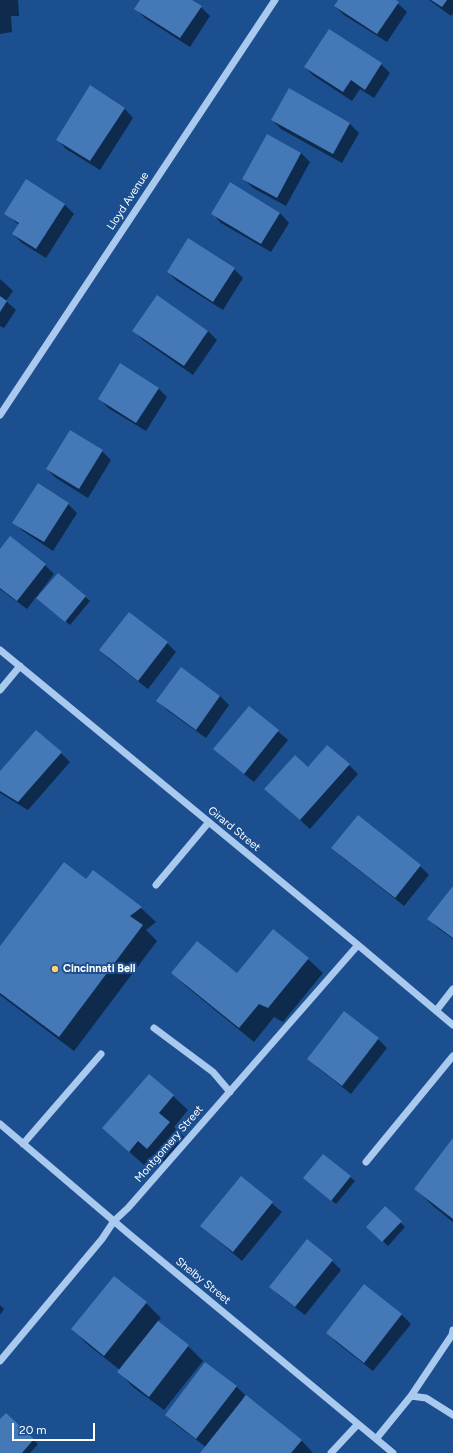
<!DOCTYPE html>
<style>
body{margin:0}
#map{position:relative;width:453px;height:1453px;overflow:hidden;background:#1b4f8f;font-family:Figtree,sans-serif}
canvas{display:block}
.scale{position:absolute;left:12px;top:1423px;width:83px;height:18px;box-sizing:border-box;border:2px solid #fff;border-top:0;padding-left:5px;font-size:12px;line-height:14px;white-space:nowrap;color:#fff;-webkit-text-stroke:3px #1b4f8f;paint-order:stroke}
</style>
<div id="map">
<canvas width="453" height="1453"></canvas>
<div class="scale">20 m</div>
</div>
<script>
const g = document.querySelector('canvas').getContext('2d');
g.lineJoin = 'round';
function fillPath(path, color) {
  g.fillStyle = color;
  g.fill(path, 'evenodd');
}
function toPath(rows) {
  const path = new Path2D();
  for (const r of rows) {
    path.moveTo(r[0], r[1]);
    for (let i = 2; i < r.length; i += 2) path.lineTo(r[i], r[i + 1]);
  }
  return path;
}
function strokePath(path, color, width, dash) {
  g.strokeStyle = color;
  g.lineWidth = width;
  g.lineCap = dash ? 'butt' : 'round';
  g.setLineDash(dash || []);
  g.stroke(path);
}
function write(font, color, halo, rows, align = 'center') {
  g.font = font + ' Figtree,sans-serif';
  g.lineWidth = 4;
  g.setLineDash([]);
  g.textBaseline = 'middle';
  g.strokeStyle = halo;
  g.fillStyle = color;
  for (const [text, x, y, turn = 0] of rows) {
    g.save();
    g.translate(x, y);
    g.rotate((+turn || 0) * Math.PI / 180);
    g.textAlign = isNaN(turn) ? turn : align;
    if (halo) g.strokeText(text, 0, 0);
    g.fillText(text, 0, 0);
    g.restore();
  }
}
fillPath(toPath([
 [0,0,18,0,19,16,11,16,12,32,0,34],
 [142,0,191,0,201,7,210,16,190,47,145,18,136,9],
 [339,0,394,0,407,12,387,42,344,15,335,6],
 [429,0,453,0,453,13,451,16],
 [330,30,381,64,390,73,374,98,360,89,352,101,314,76,305,67],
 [289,90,350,124,359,133,342,163,281,129,272,120],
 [124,108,133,118,100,170,66,149,57,139],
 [301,153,310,162,286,206,253,188,244,179],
 [65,205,74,214,46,258,22,243,13,234,19,225,5,213],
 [212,213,280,213,289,223,271,252,221,223],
 [234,269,243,278,223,310,177,281,168,272],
 [0,279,13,291,6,301,16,310,4,328,0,326],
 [157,296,208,331,217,340,193,375,143,340,134,331],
 [158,388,167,397,146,431,108,408,99,398],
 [71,431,102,451,111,460,88,498,56,478,47,469],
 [68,504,77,513,53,551,23,531,14,522],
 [0,550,45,565,54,574,38,595,39,596,58,574,90,601,70,625,36,597,27,609,0,589],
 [129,613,167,643,176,652,148,689,109,659,100,650],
 [220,696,229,705,206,738,167,710,158,701],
 [249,707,288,740,254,782,224,758,215,749],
 [61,753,70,762,28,810,0,793,0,773],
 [349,765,358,774,310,829,266,789],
 [333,848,420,866,429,875,404,906,342,857],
 [93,872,141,908,156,922,146,930,157,941,74,1051,0,995,0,948,87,880],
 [453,888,453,939,438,928,429,919],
 [308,959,323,973,283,1022,274,1017,254,1042,187,987,173,973,237,974],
 [378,1039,387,1048,351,1094,318,1068,309,1059],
 [173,1096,188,1110,174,1127,184,1137,162,1163,153,1155,144,1165,103,1128],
 [453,1140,453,1222,432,1205,415,1188],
 [241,1177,282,1212,242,1261,201,1226],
 [350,1177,355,1181,336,1204,309,1182],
 [385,1208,405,1227,388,1246,368,1226],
 [332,1261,341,1270,305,1315,280,1296,271,1287],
 [114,1277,146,1303,161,1318,157,1322,188,1346,203,1361,164,1410,133,1387,119,1372,120,1370,87,1344,73,1329],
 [364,1286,402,1315,411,1324,373,1371,336,1342,327,1333],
 [0,1305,4,1309,0,1315],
 [236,1386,245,1395,242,1400,301,1440,313,1453,201,1453,206,1447,175,1424,166,1415],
 [6,1414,38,1444,30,1453,0,1453,0,1421]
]), '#0007');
fillPath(toPath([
 [140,0,192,0,202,6,180,38,134,9],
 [338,0,396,0,399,2,377,34,334,6],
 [431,0,447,0,442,7],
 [329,29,382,63,365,90,351,80,343,92,304,67],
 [90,85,125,108,90,161,56,140],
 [289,88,350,123,333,154,271,120],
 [267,134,301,153,277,198,242,179],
 [26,179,65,204,36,249,12,234,19,223,4,214],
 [230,182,280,213,261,244,211,214],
 [188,238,235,268,213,302,167,272],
 [157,295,208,331,184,366,132,331],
 [0,296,7,301,0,312],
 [120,363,159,388,136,423,98,399],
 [70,430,103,450,79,489,46,469],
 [38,483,69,503,44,542,12,523],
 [10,536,46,564,17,601,0,588,0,549],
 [58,573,86,596,65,622,36,598],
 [129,612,168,642,138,681,99,650],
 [181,667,220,696,196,730,156,701],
 [249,706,279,730,244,774,213,749],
 [36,730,62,752,18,802,0,791,0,771],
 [327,745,350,764,300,820,264,789,295,755,308,767],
 [358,815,421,865,395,898,331,848],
 [64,862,86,879,93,870,142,907,130,916,143,925,59,1037,0,993,0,946],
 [453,886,453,938,427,919],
 [273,929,309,958,268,1008,259,1004,239,1028,171,973,197,941,237,973],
 [344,1011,379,1038,342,1086,307,1059],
 [149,1074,174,1095,159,1113,170,1122,147,1149,138,1141,129,1152,102,1128],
 [453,1138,453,1219,414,1189],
 [323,1154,351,1176,331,1201,303,1178],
 [241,1176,273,1202,233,1252,200,1226],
 [385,1206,402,1221,382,1242,366,1227],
 [307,1239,333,1260,295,1307,269,1287],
 [114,1276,147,1302,104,1356,71,1329],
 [364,1284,402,1314,364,1363,326,1333],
 [158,1321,189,1345,149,1397,117,1372],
 [205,1362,237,1386,196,1439,165,1415],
 [246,1395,302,1440,291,1453,200,1453],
 [6,1413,34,1439,22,1453,0,1453,0,1419]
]), '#4478b7');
strokePath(toPath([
 [0,415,275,0],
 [0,650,358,945,453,1025],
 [0,690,20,666],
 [156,885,209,822],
 [436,1011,453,989],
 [154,1028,213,1072,230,1092],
 [0,1124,129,1234,393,1453],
 [23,1144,101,1054],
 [366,1162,453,1056],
 [0,1361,102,1239,114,1221,128,1208,358,945],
 [411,1396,452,1335,453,1330],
 [376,1439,411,1396,426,1398,453,1415],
 [331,1453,358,1424]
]), '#a9c9ee', 7);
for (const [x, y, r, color] of [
 [55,969,4,"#ffd166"]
]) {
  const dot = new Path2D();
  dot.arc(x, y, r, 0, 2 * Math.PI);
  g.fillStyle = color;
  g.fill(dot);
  strokePath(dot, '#1b4f8f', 1.5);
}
write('11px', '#fff', '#1b4f8f', [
 ["Lloyd Avenue",128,201,-57],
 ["Girard Street",234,829,39],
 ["Montgomery Street",169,1144,-49],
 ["Shelby Street",203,1281,39]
]);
write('bold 11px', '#fff', '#1b4f8f', [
 ["Cincinnati Bell",63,969]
], 'left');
</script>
